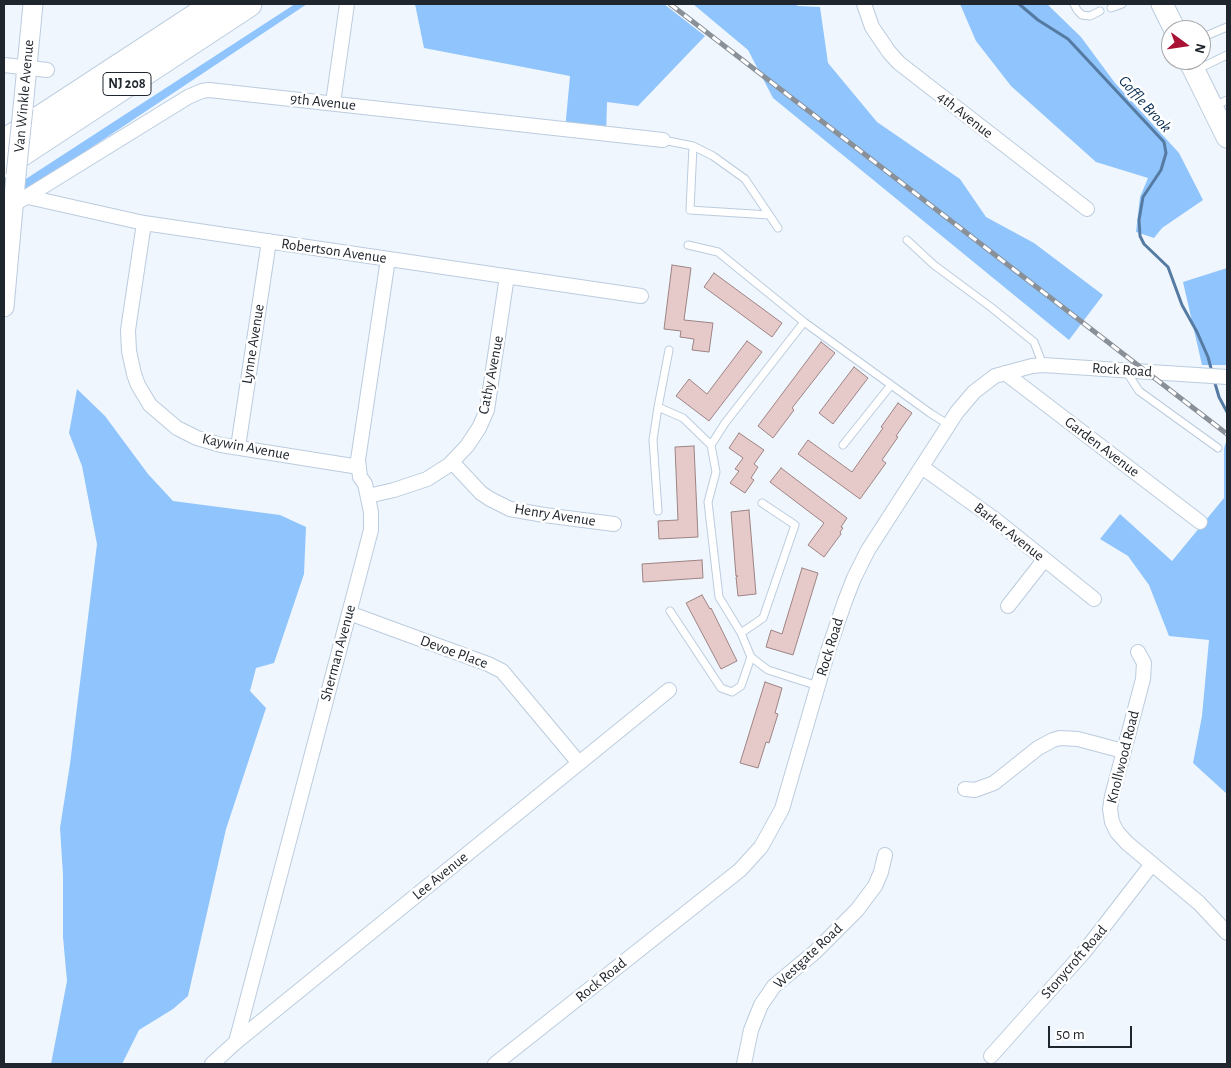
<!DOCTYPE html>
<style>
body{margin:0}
#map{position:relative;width:1231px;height:1068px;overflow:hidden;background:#eff6fe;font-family:"Alegreya Sans",sans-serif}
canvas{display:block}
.frame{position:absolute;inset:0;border:5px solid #20262d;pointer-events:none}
.north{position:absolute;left:1161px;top:20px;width:50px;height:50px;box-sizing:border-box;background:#fff;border:1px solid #a6a8ab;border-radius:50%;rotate:104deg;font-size:14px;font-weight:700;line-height:20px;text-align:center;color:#20262d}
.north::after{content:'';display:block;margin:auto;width:18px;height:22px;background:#a91135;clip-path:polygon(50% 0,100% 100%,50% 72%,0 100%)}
.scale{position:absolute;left:1048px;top:1026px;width:84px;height:22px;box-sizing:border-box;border:2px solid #20262d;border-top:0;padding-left:6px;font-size:15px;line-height:18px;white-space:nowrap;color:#20262d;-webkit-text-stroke:4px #fff;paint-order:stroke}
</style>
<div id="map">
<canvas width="1231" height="1068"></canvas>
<div class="frame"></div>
<div class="north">N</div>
<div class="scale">50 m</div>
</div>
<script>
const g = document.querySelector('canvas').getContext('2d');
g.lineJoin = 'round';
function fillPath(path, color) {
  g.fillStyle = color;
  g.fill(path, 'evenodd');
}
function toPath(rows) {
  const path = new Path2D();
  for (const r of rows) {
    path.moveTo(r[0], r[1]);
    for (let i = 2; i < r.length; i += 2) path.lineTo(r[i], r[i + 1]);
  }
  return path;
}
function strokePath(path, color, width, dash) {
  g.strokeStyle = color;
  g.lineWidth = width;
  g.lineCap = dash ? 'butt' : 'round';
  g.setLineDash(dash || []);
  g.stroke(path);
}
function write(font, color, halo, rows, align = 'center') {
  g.font = font + ' "Alegreya Sans",sans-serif';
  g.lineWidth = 5;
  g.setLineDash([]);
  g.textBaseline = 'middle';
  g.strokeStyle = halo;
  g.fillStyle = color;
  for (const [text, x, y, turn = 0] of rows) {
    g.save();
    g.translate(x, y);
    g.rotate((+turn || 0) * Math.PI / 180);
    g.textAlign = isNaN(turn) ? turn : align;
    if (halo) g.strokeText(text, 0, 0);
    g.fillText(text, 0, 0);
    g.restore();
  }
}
fillPath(toPath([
 [295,4,307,4,14,199,15,186],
 [415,4,664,4,705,36,638,106,607,102,606,136,565,130,570,76,424,48],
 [693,4,795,4,798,6,820,7,828,63,877,122,960,179,986,217,1034,243,1103,295,1069,340,773,98,748,50],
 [960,4,1047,4,1081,37,1115,83,1179,153,1203,200,1162,228,1154,238,1136,232,1140,197,1148,178,1096,162,1011,86,976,41],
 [1227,268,1227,365,1202,365,1183,282],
 [77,389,105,416,148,474,173,501,280,515,306,527,304,574,274,663,256,668,250,691,266,708,226,829,188,996,173,1009,139,1030,122,1064,51,1064,67,981,63,937,63,875,60,828,70,764,97,544,82,466,69,433],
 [1227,439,1227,794,1193,763,1202,716,1209,640,1169,636,1149,585,1128,556,1100,539,1120,514,1172,561,1224,498,1224,448]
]), '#90c4fc');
strokePath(toPath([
 [1019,4,1038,20,1068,39,1164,142,1166,153,1161,170,1143,197,1139,220,1140,236,1144,244,1168,267,1182,305,1197,332,1208,357,1212,372],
 [1214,380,1219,397,1227,412]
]), '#567ba3', 3);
const building = toPath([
 [672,265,691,268,684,320,713,323,709,352,692,350,694,339,680,337,681,331,664,329,672,265],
 [714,273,782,323,772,337,704,287,714,273],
 [747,341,762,352,709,421,676,396,689,379,707,394,747,341],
 [821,342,835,353,792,408,794,410,773,438,758,426,821,342],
 [854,367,868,378,833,424,819,413,854,367],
 [898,403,912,413,896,436,898,437,882,460,886,463,860,499,798,454,808,440,852,472,883,428,881,427,898,403],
 [739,433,764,450,754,464,758,467,751,478,754,480,745,493,730,483,739,471,735,469,743,458,729,448,739,433],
 [694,446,698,537,659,539,658,521,678,520,675,447,694,446],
 [781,468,847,518,841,527,843,528,840,532,841,534,824,557,808,545,824,523,770,482,781,468],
 [749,510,756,594,738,596,736,577,738,576,736,576,731,512,749,510],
 [702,560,703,578,643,582,642,564,702,560],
 [802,568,818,573,793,655,766,647,771,630,782,634,802,568],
 [702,595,710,609,711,608,737,661,721,669,686,603,702,595],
 [765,682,782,688,775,713,778,714,769,743,766,742,758,768,740,763,765,682]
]);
fillPath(building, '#e6caca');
strokePath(building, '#9d8383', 1);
const lane = toPath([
 [1074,4,1077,10,1082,15,1090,16,1100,11],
 [1111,8,1122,4],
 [1201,38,1227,27],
 [1196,70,1227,55],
 [1215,106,1227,100],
 [663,140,693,146,713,156,745,179,778,228],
 [693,146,690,210,769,215],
 [907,240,934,265,992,308,1034,342,1043,365],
 [688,245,718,252,804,322],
 [669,350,658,407,683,418,711,445],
 [1126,371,1139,391,1218,448],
 [658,407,653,440,658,511],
 [843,445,891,385],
 [670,611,721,688,732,692,741,686,751,657],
 [741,633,763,618,795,525,762,503],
 [818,686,768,670,751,657,741,633,719,597,708,502,716,472,711,445,725,423,804,322,930,413,949,425]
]);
const street = toPath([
 [864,4,872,27,889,52,899,63,1087,209],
 [4,65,47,70],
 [333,103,347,4],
 [28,197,144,223,641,296],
 [13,205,188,97,202,91,209,90,663,140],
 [144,223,128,330,129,351,134,374,138,385,150,405,177,428,197,438,221,445,359,467],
 [1005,373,1200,522],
 [238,447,269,241],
 [452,462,481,493,490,499,510,509,544,515,614,524],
 [922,467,997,521,1094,599],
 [368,496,394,490,427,479,449,465,467,446,479,428,487,410,507,276],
 [1008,606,1044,560],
 [349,613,488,664,502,671,579,763],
 [1138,652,1144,663,1143,679,1112,796,1110,809,1112,822,1117,832,1127,843,1199,903,1227,933],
 [965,789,975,790,994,783,1038,748,1053,740,1060,738,1078,739,1123,751],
 [236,1042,371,530,371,512,365,484,360,477,358,460,388,259],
 [991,1056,1084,952,1152,864],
 [212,1064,236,1042,669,690],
 [495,1064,740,870,761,847,782,809,828,651,845,601,854,578,868,550,957,412,974,392,995,376,1032,366,1043,365,1227,377],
 [744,1064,751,1030,761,1005,774,986,815,952,857,910,875,886,881,872,885,855]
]);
const secondary = toPath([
 [23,108,33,4],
 [4,307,16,175]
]);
const primary = toPath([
 [1162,4,1175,30],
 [1189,60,1227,137]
]);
const highway = toPath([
 [4,142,215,4],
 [4,165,249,4]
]);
strokePath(lane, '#bbccde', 9);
strokePath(street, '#bbccde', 16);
strokePath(secondary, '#bbccde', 21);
strokePath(primary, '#bbccde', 23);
strokePath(highway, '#bbccde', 27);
strokePath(lane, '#fff', 7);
strokePath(street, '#fff', 14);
strokePath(secondary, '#fff', 19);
strokePath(primary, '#fff', 21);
strokePath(highway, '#fff', 25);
const rail = toPath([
 [670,4,1227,434]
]);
strokePath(rail, '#8a9098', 5);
strokePath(rail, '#fff', 3, [9]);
const secondaryBridge = toPath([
 [16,175,23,108]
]);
strokePath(secondaryBridge, '#bbccde', 21, []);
strokePath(secondaryBridge, '#fff', 19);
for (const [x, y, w] of [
 [127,84,48]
]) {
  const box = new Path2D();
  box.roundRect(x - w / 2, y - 11.5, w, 23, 4);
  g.fillStyle = '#fff';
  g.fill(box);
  strokePath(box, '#20262d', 1);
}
write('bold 14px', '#20262d', null, [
 ["NJ 208",127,84]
]);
write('15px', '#20262d', '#fff', [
 ["Van Winkle Avenue",24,96,-85],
 ["9th Avenue",323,102,6],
 ["4th Avenue",965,115,38],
 ["Robertson Avenue",334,251,8],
 ["Lynne Avenue",253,344,-81],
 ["Rock Road",1122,370,4],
 ["Cathy Avenue",491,375,-79],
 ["Kaywin Avenue",246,447,11],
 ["Garden Avenue",1102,447,37],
 ["Henry Avenue",555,515,9],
 ["Barker Avenue",1009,532,38],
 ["Rock Road",830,647,-73],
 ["Devoe Place",454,652,20],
 ["Sherman Avenue",338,653,-75],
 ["Knollwood Road",1123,757,-76],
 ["Lee Avenue",440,876,-39],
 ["Westgate Road",808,956,-43],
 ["Stonycroft Road",1074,962,-49],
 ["Rock Road",601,980,-39]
]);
write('italic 16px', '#052b4e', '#fff', [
 ["Goffle Brook",1145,104,48]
]);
</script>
